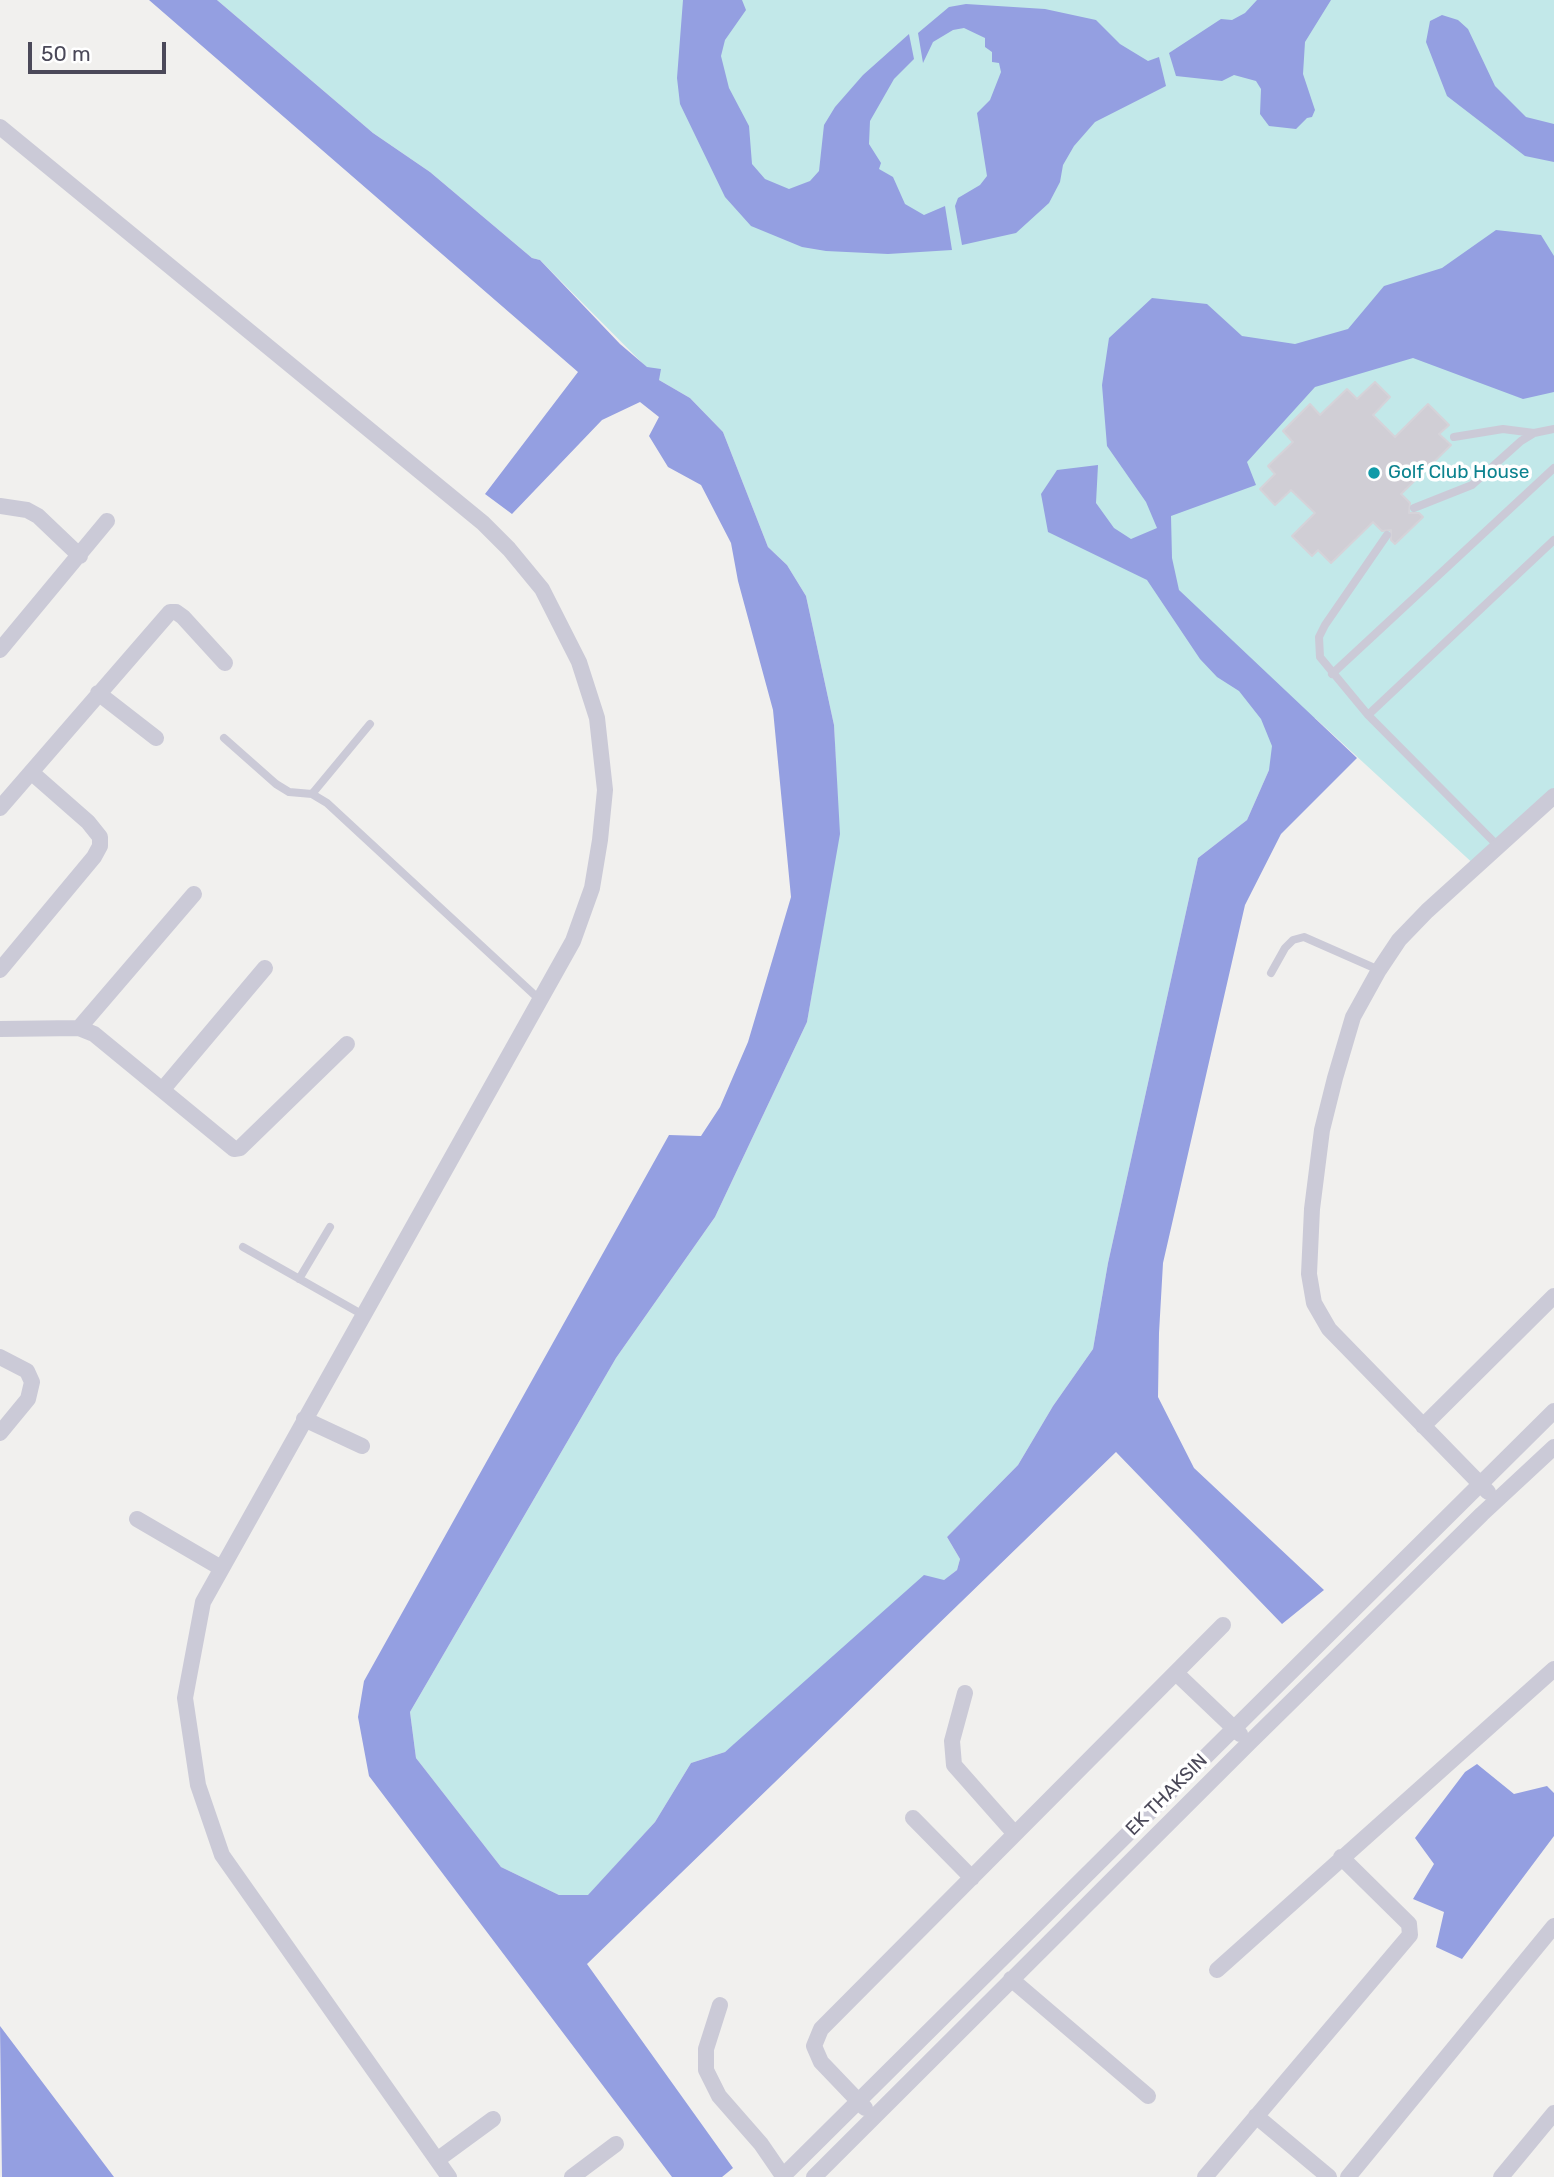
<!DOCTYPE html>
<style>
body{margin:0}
#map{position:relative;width:1554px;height:2177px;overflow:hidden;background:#f1f0ee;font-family:Rubik,sans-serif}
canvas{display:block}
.scale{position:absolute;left:28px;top:42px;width:138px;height:32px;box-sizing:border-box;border:4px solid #4b4959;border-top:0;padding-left:9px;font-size:21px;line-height:24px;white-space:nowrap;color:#4b4959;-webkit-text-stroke:5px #fff;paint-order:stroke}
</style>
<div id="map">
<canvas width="1554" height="2177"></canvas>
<div class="scale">50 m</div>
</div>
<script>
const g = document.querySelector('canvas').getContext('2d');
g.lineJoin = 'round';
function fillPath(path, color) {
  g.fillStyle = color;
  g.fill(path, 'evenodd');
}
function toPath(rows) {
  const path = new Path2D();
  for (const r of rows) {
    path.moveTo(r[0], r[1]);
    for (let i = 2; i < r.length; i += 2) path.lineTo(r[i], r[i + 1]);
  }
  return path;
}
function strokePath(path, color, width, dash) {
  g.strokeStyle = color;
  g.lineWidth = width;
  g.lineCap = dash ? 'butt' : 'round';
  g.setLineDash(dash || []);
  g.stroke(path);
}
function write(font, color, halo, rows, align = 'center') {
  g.font = font + ' Rubik,sans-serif';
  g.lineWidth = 7;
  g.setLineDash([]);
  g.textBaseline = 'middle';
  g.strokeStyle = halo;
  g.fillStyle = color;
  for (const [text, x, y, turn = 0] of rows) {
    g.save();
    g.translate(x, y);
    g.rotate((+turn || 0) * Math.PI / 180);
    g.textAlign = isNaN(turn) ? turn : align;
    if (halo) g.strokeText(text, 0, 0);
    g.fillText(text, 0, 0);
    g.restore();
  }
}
fillPath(toPath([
 [217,0,1554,0,1554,795,1478,868,1315,718,1269,770,1247,820,1198,858,1108,1263,1093,1349,1053,1406,1018,1465,947,1537,960,1559,957,1570,725,1752,691,1763,655,1822,588,1896,559,1895,501,1867,416,1758,410,1712,616,1358,715,1217,807,1022,839,834,834,725,806,596,787,565,768,547,723,432,690,398,659,380,540,260,532,258,430,172,373,133]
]), '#c2e8e9');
fillPath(toPath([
 [149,0,217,0,373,133,430,172,532,258,540,260,620,344,647,367,661,369,659,380,690,398,723,432,768,547,787,565,806,596,834,725,840,834,807,1022,715,1217,616,1358,410,1712,416,1758,501,1867,559,1895,588,1895,655,1822,691,1763,725,1752,924,1575,944,1580,957,1570,960,1559,947,1537,1018,1465,1053,1406,1093,1349,1108,1263,1198,858,1247,820,1269,770,1272,746,1261,719,1239,691,1217,677,1200,659,1147,580,1048,532,1041,494,1057,470,1098,465,1096,503,1114,528,1131,539,1157,528,1146,502,1107,446,1102,385,1109,338,1152,298,1207,304,1242,336,1295,344,1348,329,1384,286,1442,268,1496,230,1541,235,1554,256,1554,392,1523,399,1413,358,1315,387,1247,462,1256,485,1171,516,1172,558,1179,590,1357,758,1281,834,1245,905,1163,1263,1159,1333,1158,1397,1194,1468,1324,1590,1282,1624,1116,1452,587,1964,733,2168,722,2177,672,2177,369,1776,358,1717,364,1681,669,1135,701,1136,720,1107,748,1042,791,897,773,710,738,581,731,543,701,485,668,467,649,436,659,417,640,402,602,420,512,514,485,494,578,372],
 [683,0,742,0,746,10,725,40,721,56,729,88,749,126,752,164,765,179,789,189,810,181,819,171,824,125,835,107,863,75,909,34,914,59,894,79,870,121,869,144,881,163,879,169,893,177,905,204,924,215,945,206,952,250,888,254,826,251,802,247,751,226,725,197,680,104,677,78],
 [1257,0,1331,0,1305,42,1303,74,1315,110,1312,117,1307,118,1296,129,1269,126,1260,114,1261,89,1256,81,1234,75,1222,81,1176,76,1169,53,1221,19,1232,20,1245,13],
 [966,4,1045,9,1096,20,1120,44,1148,61,1159,57,1166,86,1095,122,1074,146,1063,165,1060,182,1049,203,1016,233,962,245,955,206,958,198,980,185,987,176,977,113,990,100,1001,72,999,63,992,62,992,52,985,47,985,38,964,28,953,30,933,42,923,63,918,33,949,7],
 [1442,15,1458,20,1468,29,1495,86,1526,117,1554,124,1554,162,1525,156,1447,96,1426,42,1430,21],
 [1477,1764,1514,1794,1547,1786,1554,1793,1554,1836,1462,1959,1436,1947,1444,1912,1413,1899,1434,1864,1415,1838,1465,1772],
 [0,2026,114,2177,2,2177]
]), '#949fe1');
const building = toPath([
 [1375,382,1390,397,1373,415,1395,437,1428,404,1449,425,1439,434,1451,445,1401,494,1410,503,1409,513,1419,513,1423,517,1395,544,1391,540,1391,530,1382,531,1373,522,1331,563,1318,550,1312,556,1292,536,1315,513,1291,490,1275,505,1260,489,1275,474,1268,466,1293,442,1283,431,1310,404,1320,415,1347,389,1357,399,1375,382]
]);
fillPath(building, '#d0ced5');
strokePath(building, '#d5d3d9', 2);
strokePath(toPath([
 [1454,437,1503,429,1534,433],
 [1414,508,1472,485,1521,441,1534,433,1554,429],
 [1387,535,1325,625,1319,637,1320,657,1368,715,1500,848],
 [1332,674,1554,468],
 [1368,715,1554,540],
 [224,738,276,784,289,792,312,794,327,803,540,1000],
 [312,794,370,724],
 [1271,973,1285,948,1293,940,1304,937,1379,970],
 [243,1247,365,1316],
 [299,1279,330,1227]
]), '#cbcad7', 8);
strokePath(toPath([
 [0,127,483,523,509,549,542,589,579,662,597,718,605,790,600,840,592,888,573,941,203,1602,185,1698,198,1785,222,1855,449,2177],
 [0,506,27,510,38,516,80,556],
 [0,650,107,521],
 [98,693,156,738],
 [0,808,170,612,176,612,183,617,225,663],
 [0,970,94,857,100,846,100,837,88,822,31,772],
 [79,1028,194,894],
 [0,1029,79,1028,94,1034,234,1149,240,1148,347,1044],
 [163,1089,265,968],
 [0,1357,27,1371,32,1382,28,1399,0,1433],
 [304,1419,362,1446],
 [1423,1426,1554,1296],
 [1488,1492,1329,1329,1314,1303,1309,1274,1312,1209,1322,1130,1335,1078,1353,1017,1379,970,1399,940,1427,911,1554,796],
 [137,1519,221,1568],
 [1176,1673,1240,1734],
 [965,1693,952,1741,954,1765,1015,1834],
 [913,1818,972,1878],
 [1217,1970,1554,1669],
 [1011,1979,1148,2096],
 [720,2005,706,2049,706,2070,719,2096,761,2144,783,2176],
 [865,2108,821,2062,814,2046,821,2029,1223,1625],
 [1256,2116,1329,2177],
 [437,2160,493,2119],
 [572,2177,616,2144],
 [782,2177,1554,1411],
 [814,2177,1249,1743,1482,1514,1554,1447],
 [1205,2177,1410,1935,1409,1924,1341,1857],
 [1348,2177,1554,1926],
 [1501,2177,1554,2113]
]), '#cbcad7', 16);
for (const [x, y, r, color] of [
 [1374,473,7,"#0f9aa8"]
]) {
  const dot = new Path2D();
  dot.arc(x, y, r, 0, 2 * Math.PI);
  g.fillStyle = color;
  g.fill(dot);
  strokePath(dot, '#fff', 2.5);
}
write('19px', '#0d838f', '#fff', [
 ["Golf Club House",1388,473]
], 'left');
write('19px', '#4b4959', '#fff', [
 ["EK THAKSIN",1167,1795,-45]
]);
</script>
